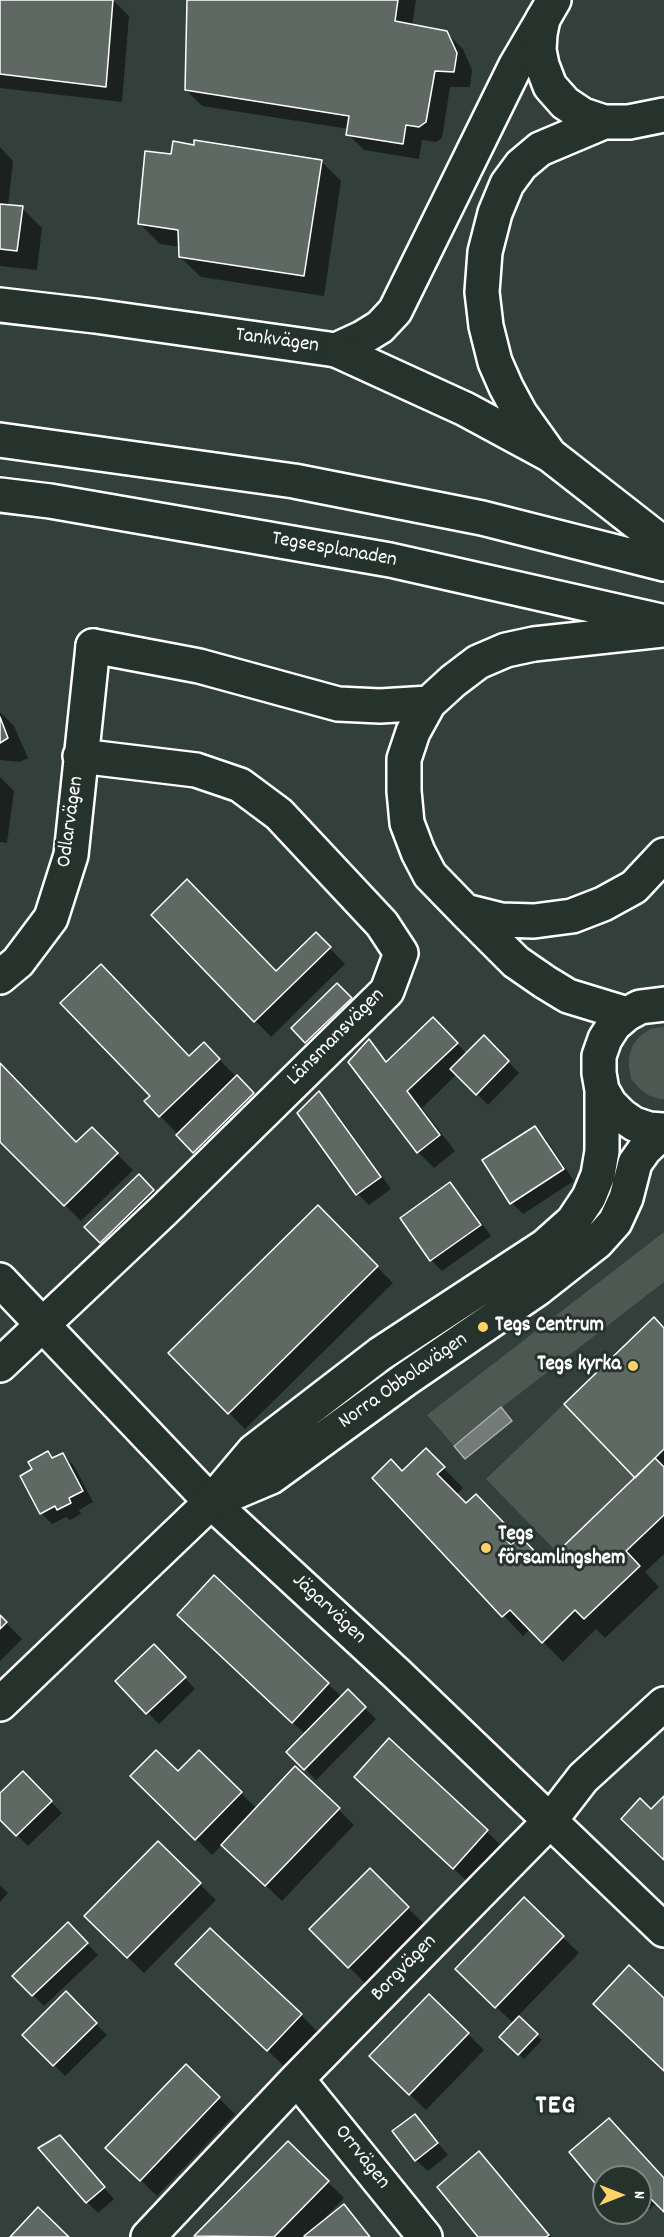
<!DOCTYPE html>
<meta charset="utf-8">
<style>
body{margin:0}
#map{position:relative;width:664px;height:2237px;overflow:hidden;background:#333f3a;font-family:Dekko,sans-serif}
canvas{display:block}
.north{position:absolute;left:592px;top:2165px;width:60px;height:60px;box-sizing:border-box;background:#26332d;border:2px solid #7d8581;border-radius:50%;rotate:90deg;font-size:16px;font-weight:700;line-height:24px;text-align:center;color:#fff}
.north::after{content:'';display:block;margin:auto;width:21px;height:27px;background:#ffd166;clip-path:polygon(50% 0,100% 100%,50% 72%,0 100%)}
</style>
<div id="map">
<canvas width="664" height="2237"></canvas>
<div class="north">N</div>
</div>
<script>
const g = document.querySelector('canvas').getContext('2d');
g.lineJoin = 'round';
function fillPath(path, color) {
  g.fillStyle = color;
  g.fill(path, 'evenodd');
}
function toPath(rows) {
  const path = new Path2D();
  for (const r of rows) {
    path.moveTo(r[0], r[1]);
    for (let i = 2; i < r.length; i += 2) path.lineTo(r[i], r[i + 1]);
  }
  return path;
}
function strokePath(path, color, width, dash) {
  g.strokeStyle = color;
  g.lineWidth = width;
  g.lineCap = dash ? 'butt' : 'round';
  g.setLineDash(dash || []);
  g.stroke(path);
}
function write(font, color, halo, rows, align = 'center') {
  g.font = font + ' Dekko,sans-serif';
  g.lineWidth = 6;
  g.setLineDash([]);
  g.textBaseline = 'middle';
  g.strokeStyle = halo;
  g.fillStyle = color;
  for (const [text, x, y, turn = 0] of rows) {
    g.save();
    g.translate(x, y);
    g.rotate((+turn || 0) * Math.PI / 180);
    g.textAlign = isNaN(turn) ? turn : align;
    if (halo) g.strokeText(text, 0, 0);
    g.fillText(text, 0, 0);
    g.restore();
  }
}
fillPath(toPath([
 [664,1027,664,1099,659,1099,648,1095,639,1088,631,1079,629,1067,629,1056,633,1045,640,1036,650,1029],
 [664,1232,664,1282,453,1445,427,1415],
 [564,1404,635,1478,557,1552,486,1479]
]), '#4d5853');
const water = toPath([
 [501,1407,512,1421,465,1459,454,1446,501,1407]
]);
fillPath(water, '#737b78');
strokePath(water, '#abb0ae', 1.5);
fillPath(toPath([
 [0,0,113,0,129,16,122,102,0,88],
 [188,0,416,0,412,26,446,32,463,49,472,70,470,87,450,87,442,138,436,142,422,140,419,159,364,150,348,134,349,129,202,106,186,90],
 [0,147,13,161,8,206,22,208,42,228,37,270,0,266],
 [173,155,321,161,341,181,324,296,201,277,180,257,180,247,160,244,140,224],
 [0,712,14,726,28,758,20,762,0,760],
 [0,777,14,791,7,843,0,842],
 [153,915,277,973,316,934,345,964,271,1037],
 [337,985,362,1010,317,1053,293,1028],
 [433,1019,467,1054,484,1037,519,1073,488,1105,457,1074,422,1108,455,1151,434,1168,418,1152,369,1041,388,1062],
 [204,1044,264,1105,205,1163,146,1101],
 [0,1065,77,1144,92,1129,133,1170,81,1221,0,1140],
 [319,1093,330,1104,391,1189,369,1205,358,1194,299,1113],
 [535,1128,546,1139,574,1181,523,1214,512,1203],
 [139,1177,164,1202,112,1253,86,1227],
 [450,1184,461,1195,491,1236,442,1271,431,1260],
 [318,1207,393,1283,245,1429,170,1353],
 [664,1330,664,1554,645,1572,659,1587,605,1638,596,1629,563,1662,530,1629,523,1636,374,1478,402,1472,426,1450,463,1488,456,1495,466,1505,496,1516,546,1564,637,1478],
 [48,1453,54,1459,63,1454,74,1466,93,1502,79,1510,81,1514,70,1520,66,1517,52,1524,41,1513,35,1470],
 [0,1617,22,1639,0,1661],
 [195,1631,328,1684,342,1697,348,1691,376,1719,316,1780,288,1752,305,1734],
 [165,1657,195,1689,159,1724,117,1681],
 [390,1740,503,1847,470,1884,372,1793],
 [199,1752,257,1809,338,1809,354,1825,282,1901,223,1844,212,1855,133,1776,178,1773],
 [23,1773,62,1813,28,1846,0,1818,0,1795],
 [158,1843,216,1900,144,1973,86,1916],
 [370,1870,424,1924,365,1983,311,1929],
 [0,1885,8,1893,0,1902],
 [524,1900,579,1953,518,2016,542,2040,524,2059,501,2037,514,2024,457,1969],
 [68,1924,98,1955,44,2006,14,1976],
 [193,1980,301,2015,317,2031,284,2066],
 [66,1994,107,2035,65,2076,24,2035],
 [429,1996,484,2050,426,2110,371,2056],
 [186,2066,235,2114,157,2196,124,2164],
 [415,2116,448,2155,428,2171,416,2160],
 [288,2143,344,2198,318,2225,319,2226,344,2206,371,2237,197,2237],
 [68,2147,114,2199,98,2213,87,2202],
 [571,2152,664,2179,664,2210,657,2203,633,2222,623,2213,640,2213,640,2177,604,2177,604,2191],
 [479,2153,495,2169,551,2237,480,2237]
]), '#0007');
const building = toPath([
 [0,0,113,0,106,87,0,74,0,0],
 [187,0,398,0,395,21,447,31,457,53,454,72,435,71,426,122,419,127,406,125,403,144,346,135,349,116,185,90,187,0],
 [194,140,322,160,304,276,179,257,178,230,138,224,145,151,171,154,173,141,194,145,194,140],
 [0,204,23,206,17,251,0,249,0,204],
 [0,717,8,738,0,743,0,717],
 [187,879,276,971,316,932,331,947,254,1022,151,915,187,879],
 [101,964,189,1056,204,1042,220,1059,159,1117,144,1101,150,1096,60,1003,101,964],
 [337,983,352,998,305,1043,291,1028,337,983],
 [433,1017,458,1043,407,1091,440,1135,417,1153,348,1062,369,1039,386,1062,433,1017],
 [484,1035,509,1061,476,1095,450,1069,484,1035],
 [0,1063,76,1142,92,1127,118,1153,64,1206,0,1142,0,1063],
 [237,1075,254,1093,193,1153,176,1135,237,1075],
 [319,1091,381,1177,356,1195,297,1113,319,1091],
 [535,1126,564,1169,510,1204,482,1160,535,1126],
 [139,1174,154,1190,100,1243,84,1227,139,1174],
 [450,1182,481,1225,430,1261,400,1218,450,1182],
 [318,1205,378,1266,228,1414,168,1353,318,1205],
 [654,1317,664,1328,664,1449,635,1478,564,1404,654,1317],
 [426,1448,445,1467,437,1474,466,1503,476,1494,505,1524,498,1531,511,1545,520,1536,546,1563,655,1458,664,1467,664,1515,626,1551,640,1566,584,1619,575,1610,542,1643,510,1610,502,1617,372,1478,391,1459,402,1471,426,1448],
 [48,1451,52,1458,63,1453,83,1491,69,1498,71,1503,57,1510,55,1506,40,1514,20,1476,32,1469,28,1462,48,1451],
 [214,1575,329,1683,292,1723,177,1615,214,1575],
 [0,1615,7,1622,0,1629,0,1615],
 [154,1644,186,1677,146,1714,115,1681,154,1644],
 [348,1689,366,1707,304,1770,286,1752,348,1689],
 [389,1738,488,1830,453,1869,354,1777,389,1738],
 [156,1750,178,1771,199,1750,242,1792,195,1840,130,1776,156,1750],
 [295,1766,340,1808,265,1886,221,1845,295,1766],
 [23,1771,52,1801,16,1836,0,1820,0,1793,23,1771],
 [664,1796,664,1860,621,1819,640,1798,651,1809,664,1796],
 [158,1841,201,1883,127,1958,84,1916,158,1841],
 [370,1868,409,1907,348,1968,309,1929,370,1868],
 [524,1897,564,1936,495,2008,455,1969,524,1897],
 [68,1922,88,1943,32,1996,12,1976,68,1922],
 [210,1928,302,2014,267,2051,175,1964,210,1928],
 [629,1965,664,1998,664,2071,593,2004,629,1965],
 [66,1991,97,2023,53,2066,22,2035,66,1991],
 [429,1994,469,2033,409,2095,369,2056,429,1994],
 [519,2016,538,2034,518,2055,499,2037,519,2016],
 [186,2064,220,2097,140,2181,105,2148,186,2064],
 [415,2114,438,2143,415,2161,392,2131,415,2114],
 [609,2118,664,2178,664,2212,640,2188,640,2177,604,2177,604,2194,569,2152,609,2118],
 [60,2135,105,2187,86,2203,38,2148,60,2135],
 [288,2141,329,2181,274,2237,194,2236,288,2141],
 [479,2151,549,2235,546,2237,478,2237,437,2187,479,2151],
 [344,2204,370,2237,305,2237,304,2236,344,2204],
 [38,2207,69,2237,10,2237,38,2207]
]);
fillPath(building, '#5f6964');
strokePath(building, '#fff', 1.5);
const street = toPath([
 [0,305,95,316,336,350,362,338,380,327,395,311,516,65,543,19],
 [0,977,18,962,51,918,71,855,93,646],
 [0,1280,211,1502,396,1673,664,1930],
 [0,1365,164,1210,387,991,401,953,382,924,279,814,240,785,196,770,80,756],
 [297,2079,425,2237],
 [148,2237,297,2079,549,1822,583,1778,664,1704]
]);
const secondary = toPath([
 [554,0,543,19,540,34,539,50,542,65,550,86,565,103,583,115,604,122,629,122,664,115],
 [336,350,465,409,550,455,664,544],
 [0,440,294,481,482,518,664,564],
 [550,455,520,413,506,387,495,362,486,326,482,292,485,252,495,213,507,184,521,165,540,149,604,122],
 [0,495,50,501,390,560,661,621],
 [664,630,534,644,506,650,478,662,453,681,429,703,413,732,404,759,404,791,407,823,418,852,430,875,465,911,501,920,534,921,572,916,603,904,634,887,664,855],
 [93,646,199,666,338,704,380,706,429,703],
 [465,911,516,962,545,982,568,996,627,1014],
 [602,1090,610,1104,621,1115,634,1124,649,1129,664,1130],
 [219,1499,271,1477,406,1379,536,1290,597,1242,615,1222,626,1198,635,1163,645,1149,664,1131],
 [0,1704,211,1502,254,1451,380,1354,545,1246,573,1221,589,1197,598,1175,602,1151,602,1090,599,1073,599,1056,605,1039,614,1025,627,1014,640,1007,664,1004]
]);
strokePath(street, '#fff', 38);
strokePath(secondary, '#fff', 38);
strokePath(street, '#26332d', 33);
strokePath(secondary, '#26332d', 33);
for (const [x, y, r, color] of [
 [483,1327,6,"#ffd166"],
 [633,1366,6,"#ffd166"],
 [486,1548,6,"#ffd166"]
]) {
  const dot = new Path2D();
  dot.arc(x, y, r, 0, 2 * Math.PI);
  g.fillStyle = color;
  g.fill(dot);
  strokePath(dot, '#26332d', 2);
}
write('21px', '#fff', '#26332d', [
 ["Tankvägen",277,342,8],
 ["Tegsesplanaden",334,551,10],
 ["Odlarvägen",72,822,-82],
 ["Länsmansvägen",337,1038,-45],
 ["Norra Obbolavägen",404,1382,-35],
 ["Jägarvägen",328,1610,43],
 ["Borgvägen",405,1969,-46],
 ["Orrvägen",361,2158,51]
]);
write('bold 21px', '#fff', '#26332d', [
 ["Tegs Centrum",495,1327],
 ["Tegs kyrka",621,1366,"right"],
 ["Tegs",498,1536],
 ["församlingshem",498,1560]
], 'left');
g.letterSpacing = '1.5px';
write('bold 27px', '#fff', '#26332d', [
 ["TEG",556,2108]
]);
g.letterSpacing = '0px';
</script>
